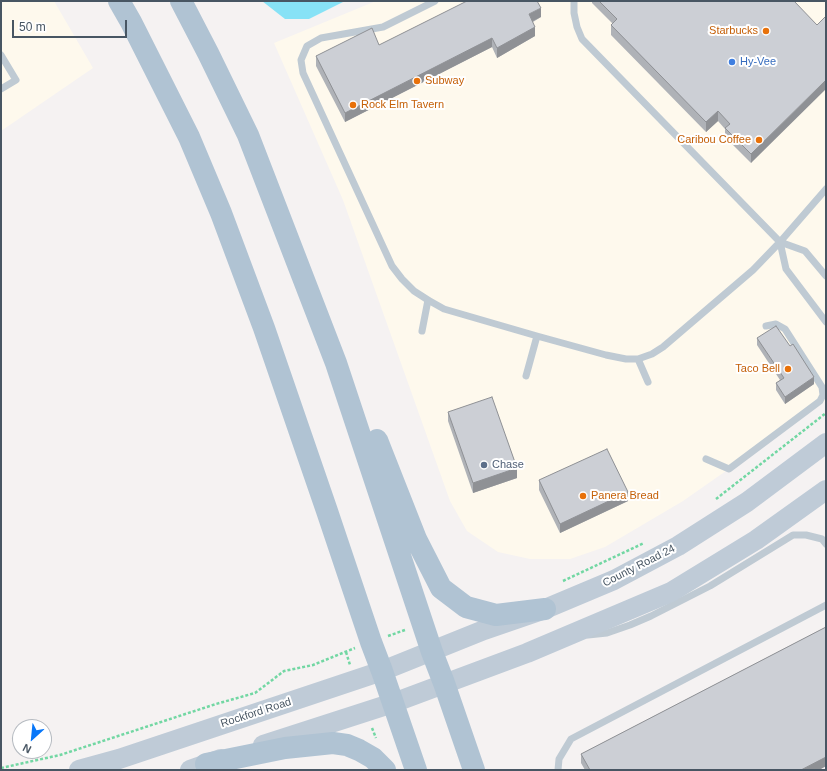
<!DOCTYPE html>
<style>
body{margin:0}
#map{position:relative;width:827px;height:771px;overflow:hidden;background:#f5f2f2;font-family:Helvetica,sans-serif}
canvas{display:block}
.frame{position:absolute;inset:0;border:2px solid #485663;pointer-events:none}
.north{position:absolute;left:12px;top:719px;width:40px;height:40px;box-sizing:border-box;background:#fff;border:1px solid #b6bbc1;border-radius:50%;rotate:207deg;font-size:11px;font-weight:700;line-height:16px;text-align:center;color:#485663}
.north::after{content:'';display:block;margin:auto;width:14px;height:18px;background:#0877f9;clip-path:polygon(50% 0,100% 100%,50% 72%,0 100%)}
.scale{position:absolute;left:12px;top:20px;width:115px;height:18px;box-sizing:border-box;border:2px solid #485663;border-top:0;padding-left:5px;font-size:12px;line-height:14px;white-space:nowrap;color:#485663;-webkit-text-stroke:3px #fff;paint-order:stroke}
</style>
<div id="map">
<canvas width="827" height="771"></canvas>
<div class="frame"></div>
<div class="north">N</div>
<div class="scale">50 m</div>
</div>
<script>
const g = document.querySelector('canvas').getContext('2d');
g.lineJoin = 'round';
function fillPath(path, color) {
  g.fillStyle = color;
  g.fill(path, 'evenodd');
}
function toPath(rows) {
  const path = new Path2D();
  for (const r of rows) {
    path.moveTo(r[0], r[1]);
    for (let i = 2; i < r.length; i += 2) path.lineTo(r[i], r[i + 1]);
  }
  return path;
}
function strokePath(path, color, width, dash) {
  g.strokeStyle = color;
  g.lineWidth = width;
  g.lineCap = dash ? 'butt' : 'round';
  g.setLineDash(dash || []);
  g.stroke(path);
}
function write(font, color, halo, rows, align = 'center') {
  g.font = font + ' Helvetica,sans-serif';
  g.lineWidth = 4;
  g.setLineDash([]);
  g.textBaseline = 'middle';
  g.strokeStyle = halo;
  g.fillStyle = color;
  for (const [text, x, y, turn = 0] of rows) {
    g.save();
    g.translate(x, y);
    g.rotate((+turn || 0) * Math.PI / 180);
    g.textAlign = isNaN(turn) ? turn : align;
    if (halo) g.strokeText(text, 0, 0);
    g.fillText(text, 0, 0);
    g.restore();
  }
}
fillPath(toPath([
 [1,1,54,1,93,68,1,131],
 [376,1,826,1,826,401,683,501,605,547,570,559,530,559,498,552,467,531,450,501,343,200,274,43]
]), '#fef9ed');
fillPath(toPath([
 [262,1,345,1,309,19,285,19]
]), '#87e2f6');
strokePath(toPath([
 [716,499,826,413],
 [563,581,644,543],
 [388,636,405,630],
 [346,652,350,665],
 [372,728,376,738],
 [1,768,60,755,216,704,255,693,284,671,313,665,355,648]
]), '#72d7a3', 2.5, [3, 2]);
strokePath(toPath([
 [435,1,383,27,321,38,307,46,301,60,303,73,392,266,402,279,414,291,428,300,444,309,537,336,606,355,626,359,638,359,652,354,663,347,753,270,780,242,826,189],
 [574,1,574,13,577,27,582,39,780,242,805,251,826,276],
 [1,55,16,80,1,89],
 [780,242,786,269,826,322],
 [422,331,428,300],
 [638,359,648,382],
 [526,376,537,336],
 [706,459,729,469,820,401,823,395,822,387,785,329,776,324,766,326],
 [588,635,607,633,630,625,651,616,710,586,793,535,806,535,822,539,826,544],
 [558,770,559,759,571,739,826,605]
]), '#bfcad3', 7);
strokePath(toPath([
 [263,745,393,703,527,653,671,592,756,540,826,490],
 [79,770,119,759,382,671,484,630,545,609,614,580,678,546,747,502,826,443],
 [190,770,221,759]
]), '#bfcbd7', 20);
strokePath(toPath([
 [119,1,131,22,189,137,221,213,264,328,327,511,371,642,382,671,416,770],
 [181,1,208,53,248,135,336,363,432,652,444,683,474,770],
 [377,440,416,539,441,588,466,607,496,615,545,609],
 [206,764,285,748,333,743,347,745,359,750,373,758,385,770]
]), '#b0c3d3', 22);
fillPath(toPath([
 [592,1,794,1,751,163,725,137,725,129,718,121,706,132,611,35,611,25,613,24,592,3],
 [541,17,533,22,535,36,497,58,492,47,345,122,316,66,316,56],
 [757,338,814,384,785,404,776,390,776,383,780,380,757,345],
 [448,412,517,478,473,493,448,421],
 [539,480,628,501,560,533,539,490],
 [826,627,826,766,819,770,585,770,581,763,581,754]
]), '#afb2b7');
fillPath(toPath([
 [541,8,541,17,529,23,529,14],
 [535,27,535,36,497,58,497,48],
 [492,38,492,47,345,122,345,113],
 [826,80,826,89,751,163,751,154],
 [718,111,718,121,706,132,706,122],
 [814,377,814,384,785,404,785,397],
 [517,468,517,478,473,493,473,483],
 [628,492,628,501,560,533,560,524],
 [826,757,826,766,819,770,801,770]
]), '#8f9195');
const building = toPath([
 [467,1,537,1,541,8,529,14,535,27,497,48,492,38,345,113,316,56,372,28,379,45,467,1],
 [599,1,794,1,817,25,826,16,826,80,751,154,725,128,730,124,718,111,706,122,611,25,617,19,599,1],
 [776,326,790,346,793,344,814,377,785,397,776,383,784,378,757,338,776,326],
 [492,397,517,468,473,483,448,412,492,397],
 [607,449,628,492,560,524,539,480,607,449],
 [826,627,826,757,801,770,590,770,581,754,826,627]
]);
fillPath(building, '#cccfd5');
strokePath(building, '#8f9195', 1);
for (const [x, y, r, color] of [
 [766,31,4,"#e8710a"],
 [732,62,4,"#3f7fe0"],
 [417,81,4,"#e8710a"],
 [353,105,4,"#e8710a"],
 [759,140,4,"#e8710a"],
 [788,369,4,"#e8710a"],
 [484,465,4,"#5c6f8a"],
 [583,496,4,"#e8710a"]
]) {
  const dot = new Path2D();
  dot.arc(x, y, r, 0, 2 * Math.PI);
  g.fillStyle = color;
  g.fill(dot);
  strokePath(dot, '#fff', 1.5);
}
write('11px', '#c56008', '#fff', [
 ["Starbucks",758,31],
 ["Subway",425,81,"left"],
 ["Rock Elm Tavern",361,105,"left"],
 ["Caribou Coffee",751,140],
 ["Taco Bell",780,369],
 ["Panera Bread",591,496,"left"]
], 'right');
write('11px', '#366cbe', '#fff', [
 ["Hy-Vee",740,62]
], 'left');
write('11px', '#4e5e75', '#fff', [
 ["Chase",492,465]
], 'left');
write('11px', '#485663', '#fff', [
 ["County Road 24",639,566,-27],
 ["Rockford Road",256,713,-18]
]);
</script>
